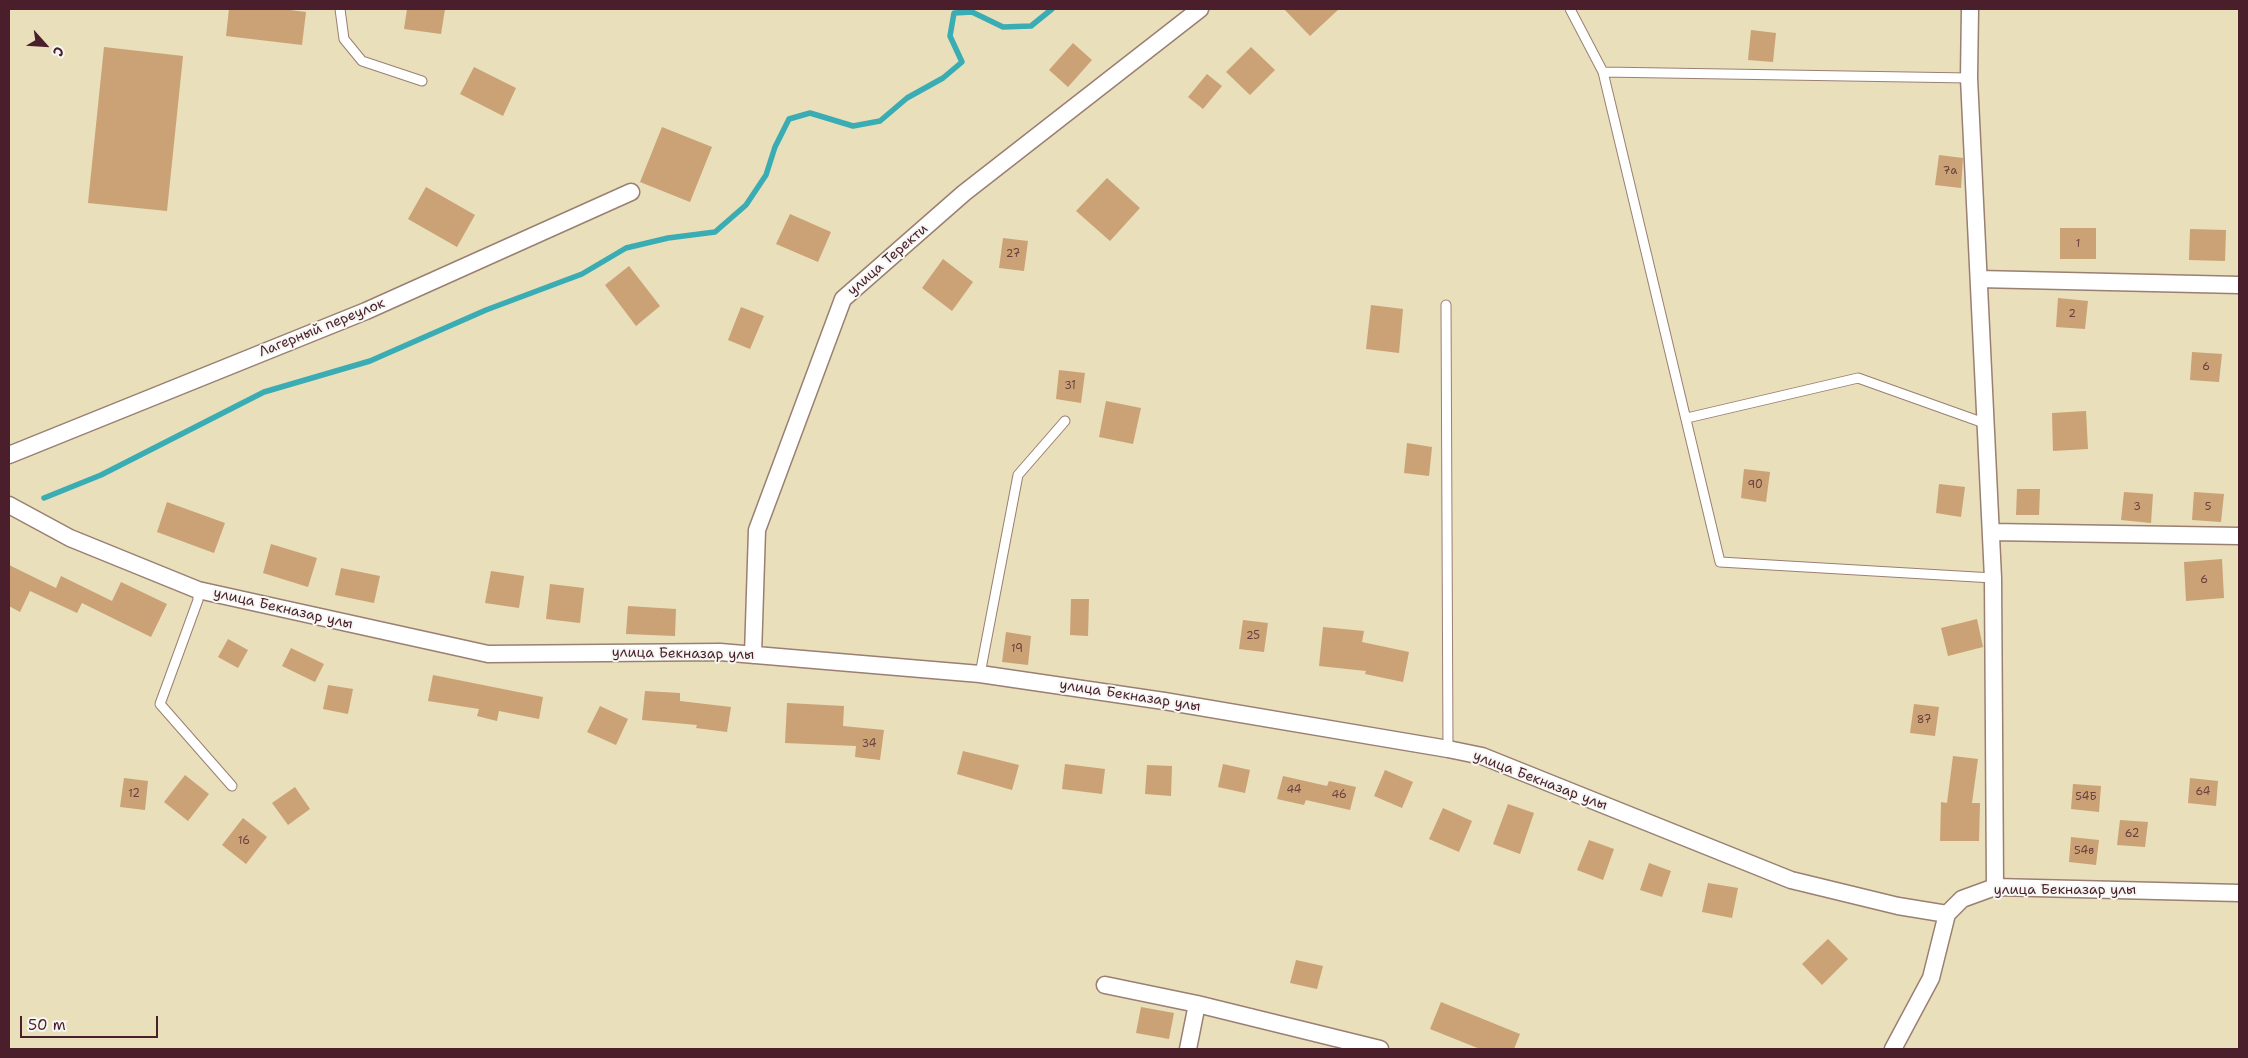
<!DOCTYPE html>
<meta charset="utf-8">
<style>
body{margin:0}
#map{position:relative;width:2248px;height:1058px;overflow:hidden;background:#e9dfba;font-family:"Shantell Sans",sans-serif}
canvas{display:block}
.frame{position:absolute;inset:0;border:10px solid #4a1f2b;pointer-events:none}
.north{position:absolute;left:20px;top:20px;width:50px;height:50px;-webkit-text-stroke:4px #f6f6f2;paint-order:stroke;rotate:116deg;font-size:14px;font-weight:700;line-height:20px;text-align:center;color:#4a1f2b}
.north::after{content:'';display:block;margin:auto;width:18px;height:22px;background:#4a1f2b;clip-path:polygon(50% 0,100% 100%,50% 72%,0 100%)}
.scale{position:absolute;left:20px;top:1016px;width:138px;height:22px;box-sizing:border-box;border:2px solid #4a1f2b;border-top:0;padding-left:6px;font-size:15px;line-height:18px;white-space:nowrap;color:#4a1f2b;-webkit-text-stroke:4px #f6f6f2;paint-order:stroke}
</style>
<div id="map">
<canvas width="2248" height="1058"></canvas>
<div class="frame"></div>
<div class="north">С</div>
<div class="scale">50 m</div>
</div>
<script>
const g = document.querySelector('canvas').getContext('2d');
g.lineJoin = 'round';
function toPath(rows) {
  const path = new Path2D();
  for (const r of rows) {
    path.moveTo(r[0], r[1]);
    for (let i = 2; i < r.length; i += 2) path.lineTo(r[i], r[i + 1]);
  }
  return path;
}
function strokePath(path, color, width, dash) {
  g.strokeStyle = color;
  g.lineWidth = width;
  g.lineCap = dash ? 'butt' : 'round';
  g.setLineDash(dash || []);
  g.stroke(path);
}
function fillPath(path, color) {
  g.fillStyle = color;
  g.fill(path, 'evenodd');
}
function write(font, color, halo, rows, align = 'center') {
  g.font = font + ' "Shantell Sans",sans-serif';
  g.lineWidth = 4;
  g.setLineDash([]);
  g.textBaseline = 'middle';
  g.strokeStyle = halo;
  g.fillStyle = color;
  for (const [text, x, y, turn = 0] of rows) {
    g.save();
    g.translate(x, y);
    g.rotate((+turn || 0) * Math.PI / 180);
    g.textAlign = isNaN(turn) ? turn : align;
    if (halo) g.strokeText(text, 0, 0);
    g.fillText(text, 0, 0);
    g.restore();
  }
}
strokePath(toPath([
 [44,498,101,475,264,392,370,361,486,310,582,274,626,248,668,238,715,232,746,205,766,175,775,147,789,119,810,113,853,126,880,121,907,98,943,78,962,62,950,36,954,13,972,12,1003,27,1031,26,1052,9]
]), '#3aacb3', 5.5);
fillPath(toPath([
 [229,9,282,9,306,12,302,45,226,36],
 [407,9,445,9,441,34,404,29],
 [1284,9,1339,9,1310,36],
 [1751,30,1776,33,1773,62,1748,60],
 [1073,43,1092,60,1068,87,1049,70],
 [104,47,183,56,167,211,88,203],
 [1251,47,1275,70,1250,95,1226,72],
 [474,67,516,88,503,116,460,94],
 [1207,74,1222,86,1203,109,1188,97],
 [662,127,712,147,690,202,640,182],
 [1939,155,1963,158,1961,188,1935,185],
 [1107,178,1140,208,1110,241,1076,211],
 [426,187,475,215,457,247,408,219],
 [790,214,831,232,818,262,776,244],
 [2060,228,2096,228,2096,259,2060,259],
 [2190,229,2226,230,2225,261,2189,260],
 [1003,238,1028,241,1024,271,999,268],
 [943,259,973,282,952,311,922,288],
 [629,266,660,306,636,326,605,285],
 [2058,298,2088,301,2085,329,2056,327],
 [1371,305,1403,309,1399,353,1366,349],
 [741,307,764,316,750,349,728,340],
 [2192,352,2222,354,2219,382,2190,380],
 [1059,370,1085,373,1081,403,1056,399],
 [1106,401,1141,408,1133,444,1099,437],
 [2086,411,2088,449,2053,451,2052,413],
 [1407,443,1432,447,1429,476,1404,473],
 [1744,469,1770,472,1766,502,1741,498],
 [1939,484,1965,487,1961,517,1936,513],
 [2017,489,2040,489,2039,515,2016,515],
 [2124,492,2153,494,2151,523,2121,520],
 [2194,492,2224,494,2221,522,2192,520],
 [167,502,225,523,214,553,157,532],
 [271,544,317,558,308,587,263,573],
 [2222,559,2224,598,2186,601,2184,562],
 [9,565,56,588,61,576,112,601,121,582,167,604,151,637,82,603,77,613,30,591,20,612,9,606],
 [341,568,380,576,374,603,335,595],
 [491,571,524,576,519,608,485,603],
 [550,584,584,588,580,623,546,619],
 [1071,599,1089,599,1088,636,1070,635],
 [628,606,676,609,675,636,626,634],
 [1977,619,1983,647,1948,656,1941,628],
 [1243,620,1268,623,1264,652,1239,649],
 [1323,627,1364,631,1362,642,1409,652,1403,682,1365,674,1366,671,1319,666],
 [1006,632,1031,636,1028,665,1002,662],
 [228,639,248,650,238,668,218,657],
 [291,648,324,664,315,682,282,666],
 [433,675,543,697,539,719,499,711,497,721,477,716,479,709,428,701],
 [328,685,353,689,348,714,323,709],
 [645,691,680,693,680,701,731,707,727,732,696,728,697,725,642,720],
 [787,703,844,706,843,726,884,730,880,760,855,757,856,746,785,743],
 [1914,704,1939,707,1935,736,1910,733],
 [600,706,628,719,616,745,587,732],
 [963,751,1019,765,1012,790,957,774],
 [1953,756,1978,759,1972,803,1980,803,1979,841,1940,841,1941,802,1947,803],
 [1065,764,1105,769,1102,794,1062,789],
 [1223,764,1250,770,1245,793,1218,787],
 [1147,765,1172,766,1171,796,1145,794],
 [1385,770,1413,782,1402,808,1374,796],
 [185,775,209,794,188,821,164,802],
 [1283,776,1327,786,1329,781,1356,787,1350,810,1306,800,1304,805,1277,799],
 [124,778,148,781,145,810,120,807],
 [2190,778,2218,781,2216,806,2188,803],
 [2073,784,2101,786,2099,812,2071,809],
 [295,787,310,809,288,825,272,803],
 [1508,804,1534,813,1520,854,1493,844],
 [1443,808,1472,821,1459,852,1429,839],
 [243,818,267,837,246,864,222,845],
 [2120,820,2148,822,2145,847,2117,845],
 [2071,837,2099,840,2096,865,2069,862],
 [1589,840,1614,849,1603,880,1577,870],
 [1649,863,1671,871,1662,897,1640,890],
 [1708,883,1738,888,1732,918,1702,912],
 [1828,939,1848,959,1822,985,1802,964],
 [1296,960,1323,966,1317,989,1290,983],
 [1441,1002,1520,1034,1514,1049,1480,1049,1430,1029],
 [1141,1007,1174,1013,1169,1039,1136,1033]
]), '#cba176');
const service = toPath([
 [340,9,344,39,362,61,422,81],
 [1570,9,1603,72,1720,562,1993,578],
 [1603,72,1969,78],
 [1446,305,1448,749],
 [1687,418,1858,378,1984,423],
 [198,590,198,600,160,704,232,786],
 [980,674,1018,475,1065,421]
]);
const minor = toPath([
 [1970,9,1969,78,1993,578,1995,887],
 [1979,279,2239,285],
 [9,455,366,311,631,192],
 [9,505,70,538,198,590,488,654,720,652,980,674,1164,701,1448,749,1482,756,1791,880,1898,906,1947,914,1962,899,1995,887,2239,893],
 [1991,532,2239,536],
 [753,655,757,530,843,299,964,193,1200,9],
 [1105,985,1197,1004,1380,1049],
 [1188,1049,1197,1004],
 [1893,1049,1931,978,1947,914]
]);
strokePath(service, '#9a7f72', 11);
strokePath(minor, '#9a7f72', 19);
strokePath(service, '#fff', 9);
strokePath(minor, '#fff', 16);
write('11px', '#6a403e', null, [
 ["7а",1950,171],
 ["1",2078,244],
 ["27",1013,254],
 ["2",2072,314],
 ["6",2206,367],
 ["31",1070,386],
 ["90",1755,485],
 ["3",2137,507],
 ["5",2208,507],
 ["6",2204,580],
 ["25",1253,636],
 ["19",1017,649],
 ["87",1924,720],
 ["34",869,744],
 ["44",1294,790],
 ["64",2203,792],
 ["12",134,794],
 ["46",1339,795],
 ["54Б",2086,797],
 ["62",2132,834],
 ["16",244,841],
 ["54в",2084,851]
]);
write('14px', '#4a1f2b', '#f6f6f2', [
 ["улица Теректи",888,260,-41],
 ["Лагерный переулок",322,328,-22],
 ["улица Бекназар улы",283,609,13],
 ["улица Бекназар улы",683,654,1],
 ["улица Бекназар улы",1130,696,9],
 ["улица Бекназар улы",1540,781,21],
 ["улица Бекназар улы",2065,890]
]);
</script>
